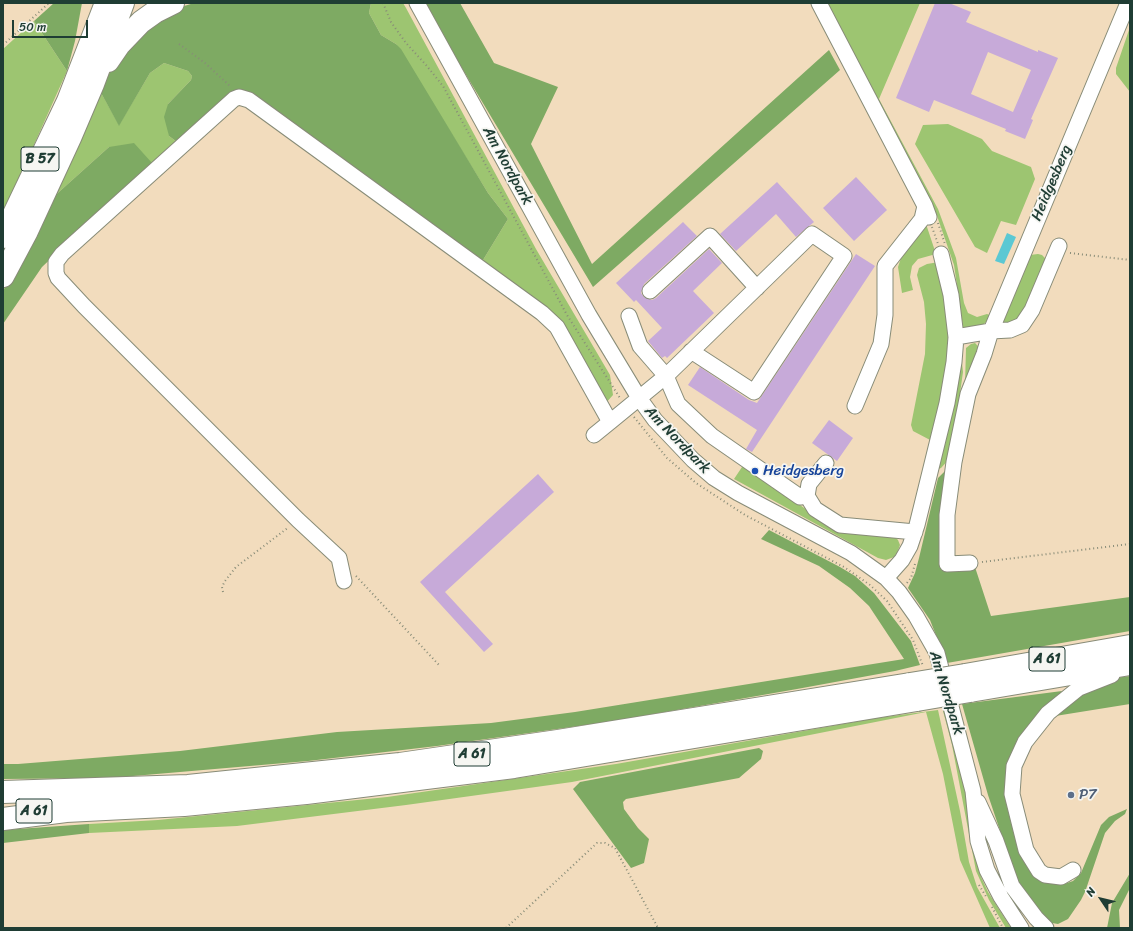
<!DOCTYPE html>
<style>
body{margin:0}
#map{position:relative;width:1133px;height:931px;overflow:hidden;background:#f2dcbd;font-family:Sriracha,sans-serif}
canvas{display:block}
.frame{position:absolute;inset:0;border:4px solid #1f3d34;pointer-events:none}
.north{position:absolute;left:1081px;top:879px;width:40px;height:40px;-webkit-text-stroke:3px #f6f6f2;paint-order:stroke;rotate:305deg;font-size:11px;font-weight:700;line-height:16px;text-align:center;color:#1f3d34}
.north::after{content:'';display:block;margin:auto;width:14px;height:18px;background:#1f3d34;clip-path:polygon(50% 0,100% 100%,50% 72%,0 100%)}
.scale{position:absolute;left:12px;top:20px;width:76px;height:18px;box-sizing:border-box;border:2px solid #1f3d34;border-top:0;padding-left:5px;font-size:12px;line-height:14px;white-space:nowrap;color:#1f3d34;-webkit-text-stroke:3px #f6f6f2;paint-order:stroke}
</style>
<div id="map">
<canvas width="1133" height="931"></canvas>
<div class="frame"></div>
<div class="north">N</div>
<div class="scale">50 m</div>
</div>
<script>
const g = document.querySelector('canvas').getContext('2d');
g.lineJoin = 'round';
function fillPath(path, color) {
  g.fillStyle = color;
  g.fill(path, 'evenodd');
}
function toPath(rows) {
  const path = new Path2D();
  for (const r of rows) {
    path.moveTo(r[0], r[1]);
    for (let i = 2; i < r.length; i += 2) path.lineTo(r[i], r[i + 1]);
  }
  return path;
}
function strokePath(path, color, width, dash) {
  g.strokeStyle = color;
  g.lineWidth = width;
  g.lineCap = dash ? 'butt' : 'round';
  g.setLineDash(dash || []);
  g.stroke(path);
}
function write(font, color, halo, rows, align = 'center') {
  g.font = font + ' Sriracha,sans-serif';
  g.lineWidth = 3.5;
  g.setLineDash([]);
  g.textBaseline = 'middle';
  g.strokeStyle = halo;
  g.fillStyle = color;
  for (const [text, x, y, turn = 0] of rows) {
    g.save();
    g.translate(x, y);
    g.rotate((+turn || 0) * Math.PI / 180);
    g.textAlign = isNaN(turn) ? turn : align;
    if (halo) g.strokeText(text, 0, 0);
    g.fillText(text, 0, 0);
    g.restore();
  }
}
fillPath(toPath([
 [371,3,403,3,406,8,536,249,610,375,613,395,605,404,569,341,480,265,508,219,488,193,396,44,381,35,369,13],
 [825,3,920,3,879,99,938,209,956,258,964,303,968,313,977,317,987,314,992,316,981,327,963,327,954,265,936,213],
 [34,21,67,71,3,214,3,49],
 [1130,27,1130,92,1116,74,1116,68],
 [164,63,188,71,192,76,191,80,168,104,169,136,177,142,152,163,109,147,50,200,100,91,119,125,150,73],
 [948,124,982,139,992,151,1031,167,1035,179,1016,225,1001,221,987,253,975,247,915,144,923,125],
 [926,224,936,254,918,259,912,266,910,277,913,290,902,293,898,267,902,255],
 [1038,254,1042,255,1047,260,1019,320,1004,324,1001,321,1030,255],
 [939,262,949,312,948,368,932,441,913,431,911,425,925,354,926,324,924,302,917,275,919,268,927,264],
 [975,343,981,349,965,385,966,348,971,344],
 [960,361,962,363,963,372,951,457,941,468,936,470],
 [744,464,826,524,894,536,898,540,900,545,897,553,894,557,886,560,878,558,734,479],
 [938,710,960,811,969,862,977,887,1000,928,990,928,960,860,943,774,926,712,572,782,406,805,237,826,89,833,89,824,158,820,387,797,616,764,877,718],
 [943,711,946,711,961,768,971,828,981,877,988,892,1011,928,1006,928,989,900,976,871,952,745]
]), '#9dc571');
fillPath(toPath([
 [54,3,82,3,75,41,67,71,34,21],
 [194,3,371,3,369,13,381,35,396,44,401,49,488,193,508,219,480,265,243,91,177,142,169,136,164,117,168,104,191,80,192,76,188,71,164,63,150,73,119,126,100,91,117,59,168,11],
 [423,3,460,3,494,63,558,87,531,144,592,264,829,50,840,70,593,287],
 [134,143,152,163,42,267,3,324,3,291,50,200,109,147],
 [948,468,943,568,974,564,991,616,1130,597,1130,631,947,663,930,620,908,588,915,573,919,558,938,478],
 [769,530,840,567,855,576,874,593,911,641,920,665,895,671,797,689,614,721,437,746,308,761,110,778,3,779,3,764,18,764,180,751,337,732,491,723,575,712,904,659,869,606,850,588,819,566,761,539],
 [1130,676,1130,704,1049,717,1077,693,1115,678],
 [1062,691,1008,772,1042,881,1061,885,1073,881,1081,873,1101,825,1109,817,1127,809,1125,814,1115,821,1105,833,1085,892,1081,900,1068,919,1058,924,1052,923,1042,915,1025,894,1016,878,988,795,962,704],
 [759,748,763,751,761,759,739,778,626,799,623,802,624,809,638,828,649,839,644,863,631,868,573,789,580,782],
 [89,824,89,833,3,843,3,830],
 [1130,873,1130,888,1119,910,1120,928,1107,928,1112,903]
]), '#7eaa63');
fillPath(toPath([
 [1007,233,1016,237,1004,264,995,261]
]), '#5bc8d3');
fillPath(toPath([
 [935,3,949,3,971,12,966,22,1038,52,1038,50,1058,58,1031,119,1033,120,1025,139,1005,131,1006,129,934,100,929,112,896,98],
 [988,52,1031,70,1013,112,971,94],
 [856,177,887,210,854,241,823,208],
 [777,182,814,222,796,237,776,214,736,251,720,234],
 [683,222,697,236,644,284,641,293,644,297,652,300,656,298,709,249,722,263,693,291,714,313,667,358,665,356,662,358,648,341,662,328,636,300,634,302,616,283],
 [856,254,875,266,752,452,746,449,757,430,688,385,700,367,749,400,757,403],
 [829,420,853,438,837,461,812,443],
 [538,474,554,492,445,592,493,644,484,652,420,582]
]), '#c7aad9');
const minor = toPath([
 [417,3,589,315,639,398,655,420,693,460,714,478,738,493,851,553,886,578,899,592,916,616,937,653,973,791,978,841,987,870,1001,897,1021,928],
 [819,3,925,206,929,217],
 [650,291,710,236,757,288],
 [629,316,640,346,666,376,678,404,712,436,800,497,807,496],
 [956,337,991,331,1128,3],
 [855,406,881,344,885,315,885,266,922,219,925,206],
 [594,435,610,422],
 [826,463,809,484,807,496,815,509,840,525,915,532],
 [970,563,947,564,947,515,954,462,968,394,984,354,991,331,1010,330,1022,325,1032,310,1059,246],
 [886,578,902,560,910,546,917,525,947,403,954,362,956,337,951,295,941,254],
 [344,581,339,558,298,520,84,306,58,278,56,273,56,262,62,254,234,99,239,97,249,100,542,313,557,327,610,422,666,376,812,234,844,256,754,392,691,351],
 [978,802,996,841,1012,886,1036,918,1046,928],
 [1073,870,1061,877,1045,875,1039,871,1026,850,1012,794,1014,766,1025,742,1048,713,1079,688,1112,675]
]);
const highway = toPath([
 [108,61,119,45,141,22,155,12,173,3],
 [3,237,68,101,106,3],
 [3,276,27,231,70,138,93,84,123,3],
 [965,675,1130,646],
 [970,691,1130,664],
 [3,792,188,786,400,764,558,741,910,684],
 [3,819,66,811,184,805,306,793,514,767,917,700]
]);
strokePath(minor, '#888c78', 17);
strokePath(highway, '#888c78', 24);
strokePath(toPath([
 [383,3,391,22,406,43,426,65,443,86,567,315,620,398],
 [179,44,205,63,231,87],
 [3,45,49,3],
 [938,223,945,244],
 [932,227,938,244],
 [1070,253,1130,260],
 [634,417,667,458,696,483,745,515,844,567,870,585,887,601,913,640,923,666],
 [982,562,1130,544],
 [356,576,439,665],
 [907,583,911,578,915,564],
 [223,592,222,587,225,581,236,567,289,527],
 [979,885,987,898],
 [992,907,1003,928],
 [506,928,597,843,605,843,615,848,658,928]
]), '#888c78', 2, [1, 3]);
strokePath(minor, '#fff', 15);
strokePath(highway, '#fff', 22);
const highwayBridge = toPath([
 [910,684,965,675],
 [917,700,970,691]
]);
strokePath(highwayBridge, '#888c78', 24, []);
strokePath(highwayBridge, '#fff', 22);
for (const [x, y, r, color] of [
 [755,471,4,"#1a4fb4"],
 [1071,795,4,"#5c6f8a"]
]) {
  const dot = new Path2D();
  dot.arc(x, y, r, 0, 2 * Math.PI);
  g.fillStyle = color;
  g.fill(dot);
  strokePath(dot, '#f6f6f2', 1.5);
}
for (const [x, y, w] of [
 [40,159,38],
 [1047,659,36],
 [472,754,36],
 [34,811,36]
]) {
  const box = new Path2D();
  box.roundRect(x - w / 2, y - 12, w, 24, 3);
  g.fillStyle = '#f6f6f2';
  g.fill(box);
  strokePath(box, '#1f3d34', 1);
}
write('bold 14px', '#1f3d34', null, [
 ["B 57",40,159],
 ["A 61",1047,659],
 ["A 61",472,754],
 ["A 61",34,811]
]);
write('15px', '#1f3d34', '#f6f6f2', [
 ["Am Nordpark",507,166,61],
 ["Heidgesberg",1052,183,-67],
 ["Am Nordpark",677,440,46],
 ["Am Nordpark",946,693,73]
]);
write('15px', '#164399', '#f6f6f2', [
 ["Heidgesberg",763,471]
], 'left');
write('15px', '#4e5e75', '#f6f6f2', [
 ["P7",1079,795]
], 'left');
</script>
